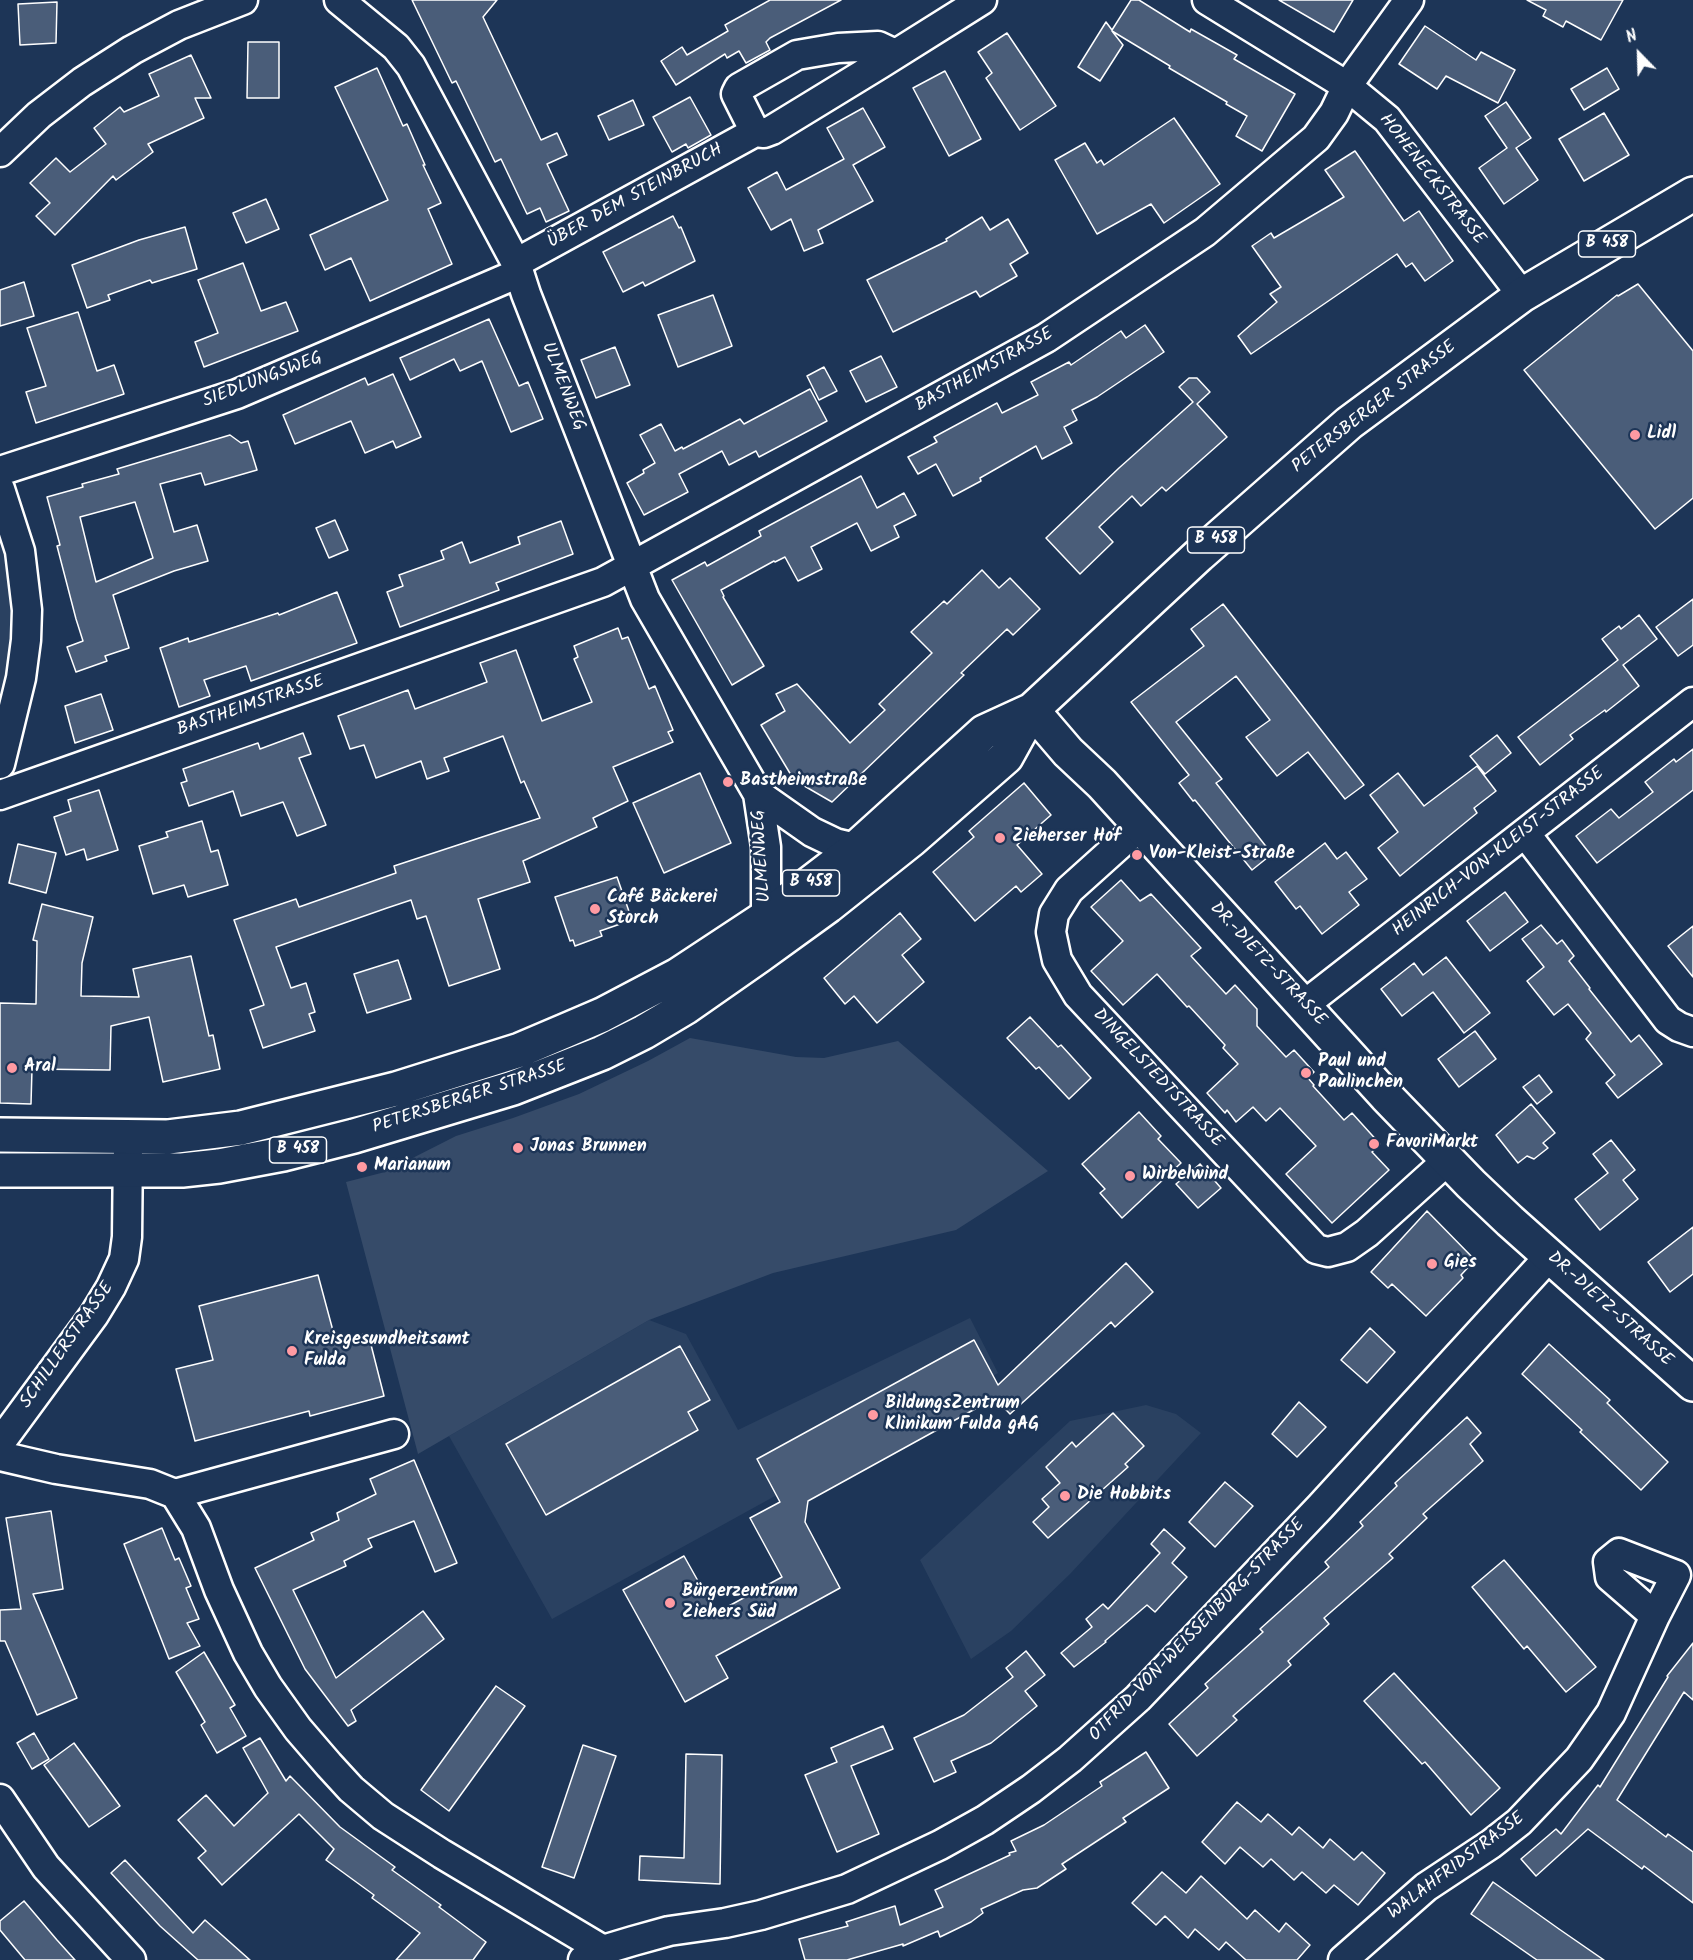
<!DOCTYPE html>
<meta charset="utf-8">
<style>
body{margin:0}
#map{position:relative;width:1693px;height:1960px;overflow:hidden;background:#1d3557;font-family:Kalam,sans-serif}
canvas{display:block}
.north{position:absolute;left:1609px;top:24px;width:60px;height:60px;-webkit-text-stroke:4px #1d3557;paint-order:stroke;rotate:337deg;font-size:16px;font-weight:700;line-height:24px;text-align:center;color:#fff}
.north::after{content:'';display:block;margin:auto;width:21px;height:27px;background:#fff;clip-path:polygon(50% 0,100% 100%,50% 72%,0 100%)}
</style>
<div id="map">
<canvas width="1693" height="1960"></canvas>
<div class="north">N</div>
</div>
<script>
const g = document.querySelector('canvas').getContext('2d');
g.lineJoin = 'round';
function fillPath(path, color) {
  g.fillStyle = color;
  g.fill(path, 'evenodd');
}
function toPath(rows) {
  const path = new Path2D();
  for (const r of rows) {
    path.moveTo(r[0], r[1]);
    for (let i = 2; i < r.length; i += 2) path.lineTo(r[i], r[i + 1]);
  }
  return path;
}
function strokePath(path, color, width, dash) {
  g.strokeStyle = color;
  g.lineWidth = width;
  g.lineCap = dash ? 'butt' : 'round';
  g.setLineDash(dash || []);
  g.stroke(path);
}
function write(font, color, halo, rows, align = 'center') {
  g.font = font + ' Kalam,sans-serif';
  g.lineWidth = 5;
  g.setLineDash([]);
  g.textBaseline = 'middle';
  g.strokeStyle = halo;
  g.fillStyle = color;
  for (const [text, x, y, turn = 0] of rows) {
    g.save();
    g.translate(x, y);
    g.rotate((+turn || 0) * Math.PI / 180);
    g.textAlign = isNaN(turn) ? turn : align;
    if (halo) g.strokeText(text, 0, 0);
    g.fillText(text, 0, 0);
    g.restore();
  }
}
fillPath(toPath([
 [0,529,4,537,17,636,0,718],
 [970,1318,998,1373,552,1619,449,1436,649,1320,686,1334,738,1430],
 [1146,1405,1176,1414,1201,1433,1070,1574,1011,1631,971,1659,920,1560,1070,1421]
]), '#2a4161');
fillPath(toPath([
 [690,1038,796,1057,824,1058,898,1041,1048,1171,956,1230,773,1273,649,1320,418,1454,346,1182,385,1172,456,1136,513,1118,579,1094,648,1061]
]), '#364b69');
const building = toPath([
 [412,0,497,0,483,17,541,140,557,133,567,155,547,164,569,211,546,222,540,208,527,214,501,159,495,162,456,81,452,83,412,0],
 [770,0,841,0,770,38,766,42,770,50,746,63,739,51,727,58,725,54,676,85,661,61,682,47,687,55,728,31,725,25,770,0],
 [1131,0,1139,0,1190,32,1191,29,1237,55,1234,59,1295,94,1262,151,1236,136,1247,116,1226,104,1227,102,1169,68,1170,66,1112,31,1123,45,1100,81,1078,67,1106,22,1112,30,1131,0],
 [1279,0,1353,0,1334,32,1279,0],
 [1527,0,1623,0,1601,40,1566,21,1563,27,1543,16,1546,10,1527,0],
 [57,2,56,43,20,45,18,4,57,2],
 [1425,26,1476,60,1481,52,1515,70,1498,103,1446,76,1437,89,1399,64,1425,26],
 [1007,33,1056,106,1020,130,986,78,992,73,978,52,1007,33],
 [248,42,279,42,279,98,247,98,248,42],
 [191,55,211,98,195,98,204,118,148,144,153,152,116,180,113,176,55,235,36,216,50,203,30,183,56,158,70,172,106,144,94,128,120,107,124,112,159,96,149,74,191,55],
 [377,68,403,126,407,124,425,165,423,165,441,203,428,209,452,264,370,301,351,258,325,270,310,235,388,200,335,87,377,68],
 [1607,68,1619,89,1584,110,1571,89,1607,68],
 [945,71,981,139,949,156,913,88,945,71],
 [690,97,711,135,688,148,686,144,672,152,653,117,690,97],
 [633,100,644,125,609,140,598,116,633,100],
 [1506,102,1531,138,1516,148,1538,180,1504,204,1479,168,1507,148,1485,116,1506,102],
 [863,108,885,147,853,165,873,201,818,230,823,243,804,251,791,219,771,230,748,188,777,172,786,190,844,159,827,128,863,108],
 [1604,113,1629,155,1584,181,1559,139,1604,113],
 [1174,118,1220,184,1164,223,1151,204,1097,234,1055,160,1085,143,1097,163,1101,160,1104,165,1174,118],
 [1355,151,1404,221,1419,211,1453,261,1425,281,1412,263,1406,267,1397,254,1251,354,1238,336,1277,302,1270,294,1281,287,1252,246,1271,233,1274,238,1344,197,1325,170,1355,151],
 [266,199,279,229,246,243,233,213,266,199],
 [673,216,679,228,681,227,695,261,645,286,643,282,623,292,603,252,673,216],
 [982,217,990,230,1008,219,1028,253,1010,264,1017,276,980,297,976,291,893,332,867,280,947,241,946,239,982,217],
 [185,227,197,269,152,283,150,280,108,295,110,300,87,308,72,265,139,240,185,227],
 [243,263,261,311,286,302,298,331,204,367,195,342,218,333,198,280,243,263],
 [24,282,34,316,0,326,0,290,24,282],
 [1638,284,1693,351,1693,498,1655,529,1524,370,1617,295,1618,296,1638,284],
 [713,295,732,346,678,367,658,315,713,295],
 [78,312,97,371,114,365,124,394,36,423,26,392,46,386,27,328,78,312],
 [489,319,519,386,528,382,543,419,511,432,482,361,460,371,454,359,410,380,400,358,489,319],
 [1145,325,1164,352,1097,397,1072,410,1077,420,1064,427,1072,443,1042,459,1036,446,980,478,981,481,953,496,936,464,918,474,908,457,937,442,934,437,997,403,1002,413,1038,395,1031,382,1069,362,1071,365,1121,331,1126,338,1145,325],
 [615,347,630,385,596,398,581,360,615,347],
 [881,356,897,387,866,402,850,371,881,356],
 [824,367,837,391,819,400,807,376,824,367],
 [393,374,421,437,396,448,393,441,365,453,351,421,295,444,283,415,365,378,368,385,393,374],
 [1189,378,1197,378,1210,392,1197,404,1227,437,1166,491,1162,487,1141,506,1132,496,1099,527,1113,542,1080,574,1046,538,1119,468,1193,402,1179,387,1189,378],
 [810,389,827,421,759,457,756,451,729,465,722,451,679,474,688,492,644,515,627,483,644,473,643,470,655,463,640,435,661,424,675,451,682,447,683,449,740,419,744,424,810,389],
 [230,435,241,443,248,441,257,470,205,485,201,473,160,484,174,532,197,525,208,561,174,571,113,595,129,648,105,656,107,661,76,672,67,647,83,641,76,619,57,546,60,545,47,497,83,487,82,484,119,474,117,469,230,435],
 [135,502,153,558,96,582,80,517,135,502],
 [861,476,877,508,904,493,916,515,894,526,899,537,871,551,857,523,811,547,822,569,798,581,785,557,775,562,774,561,721,590,724,596,723,597,764,666,732,685,672,580,705,562,707,566,761,536,759,531,861,476],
 [335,520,348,550,329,558,316,528,335,520],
 [561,521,573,554,496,583,499,590,400,627,387,592,403,586,399,575,444,559,441,551,462,542,470,563,520,544,518,537,561,521],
 [982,570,999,588,1010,578,1040,609,1013,635,1007,629,961,673,964,675,832,802,794,780,761,725,785,711,776,694,797,684,850,743,885,710,879,704,932,653,911,632,944,601,947,604,982,570],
 [337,592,357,643,251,681,246,666,204,680,210,696,179,707,160,648,188,638,189,642,278,613,279,615,337,592],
 [1693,599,1693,645,1678,656,1656,627,1693,599],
 [1223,604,1364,785,1345,799,1308,752,1277,776,1246,737,1270,720,1236,676,1176,722,1222,779,1216,783,1272,854,1252,870,1195,800,1193,801,1179,783,1189,775,1131,702,1204,646,1191,629,1223,604],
 [1639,615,1657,639,1623,665,1639,686,1606,712,1605,710,1570,735,1573,739,1540,765,1518,737,1618,660,1602,639,1619,626,1621,629,1639,615],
 [618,628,622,639,628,637,649,689,655,686,673,730,668,732,673,742,613,767,628,801,593,818,597,827,523,861,530,882,478,899,500,969,449,986,426,916,417,919,411,900,387,908,276,947,291,988,306,983,315,1012,309,1014,315,1031,263,1048,250,1010,264,1005,234,920,296,899,299,907,396,873,394,866,540,818,524,781,521,783,503,736,444,758,449,771,427,779,421,761,376,778,364,745,350,749,338,716,408,690,415,709,487,682,480,663,516,650,542,721,592,702,574,659,578,657,574,646,618,628],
 [101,694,113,730,75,743,65,706,101,694],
 [303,733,311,754,299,758,326,825,297,836,283,802,241,816,233,791,189,806,181,783,187,781,183,769,258,743,260,749,303,733],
 [1497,735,1511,753,1485,774,1470,756,1497,735],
 [1693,749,1693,790,1597,863,1576,836,1611,809,1619,818,1653,792,1645,782,1674,759,1676,762,1693,749],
 [1477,766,1496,791,1474,808,1477,813,1400,876,1378,848,1398,832,1370,795,1398,773,1424,806,1477,766],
 [700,773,731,843,664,873,633,803,700,773],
 [1024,783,1051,815,1017,845,1042,874,1021,892,1016,886,975,921,933,872,974,837,969,831,1024,783],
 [99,790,118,850,87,860,84,849,66,855,54,817,71,811,68,800,99,790],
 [202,821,211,852,218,850,228,885,188,897,184,885,153,894,139,846,168,837,166,832,202,821],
 [1325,843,1337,859,1346,852,1367,879,1349,892,1359,905,1322,934,1300,906,1296,909,1275,882,1325,843],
 [18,844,56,853,46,893,9,883,18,844],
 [617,877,632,920,600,931,602,936,575,946,573,940,570,941,555,897,617,877],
 [1121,880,1140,901,1151,894,1201,948,1191,956,1226,994,1235,985,1257,1009,1257,1026,1286,1057,1294,1050,1314,1072,1308,1078,1314,1085,1313,1086,1344,1120,1352,1113,1380,1144,1372,1152,1389,1170,1332,1223,1286,1174,1316,1146,1280,1108,1266,1121,1253,1107,1236,1122,1227,1110,1225,1113,1207,1093,1238,1064,1223,1048,1225,1045,1189,1006,1187,1007,1157,974,1123,1005,1091,971,1123,941,1091,907,1121,880],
 [1505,892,1528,922,1490,951,1467,921,1505,892],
 [42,904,93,917,82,963,81,996,139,997,133,969,191,956,209,1036,213,1035,220,1069,163,1082,149,1017,111,1026,110,1070,32,1069,31,1104,0,1103,0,1003,36,1004,37,941,33,940,42,904],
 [900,913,921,939,902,955,924,982,877,1023,854,996,845,1004,824,978,900,913],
 [1541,925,1557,944,1562,940,1574,956,1569,961,1590,988,1589,989,1631,1042,1639,1035,1662,1064,1618,1098,1606,1083,1615,1075,1586,1039,1591,1033,1568,1004,1554,1015,1527,981,1544,967,1522,939,1541,925],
 [1693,926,1693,977,1668,946,1693,926],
 [1446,957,1490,1013,1464,1033,1433,992,1402,1016,1381,989,1414,963,1423,975,1446,957],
 [398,960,411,999,367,1013,354,974,398,960],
 [1030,1017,1058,1047,1061,1045,1091,1078,1069,1099,1039,1067,1036,1069,1007,1038,1030,1017],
 [1475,1031,1496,1059,1459,1087,1438,1059,1475,1031],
 [1539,1075,1552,1092,1537,1104,1523,1087,1539,1075],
 [1531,1104,1555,1133,1543,1143,1548,1148,1534,1159,1527,1156,1518,1163,1496,1135,1531,1104],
 [1139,1112,1161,1136,1158,1139,1181,1163,1122,1218,1100,1193,1105,1189,1082,1164,1139,1112],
 [1611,1140,1635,1170,1623,1180,1638,1199,1600,1230,1575,1199,1608,1173,1593,1154,1611,1140],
 [1200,1164,1221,1188,1198,1208,1176,1184,1200,1164],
 [1427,1211,1475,1260,1461,1275,1463,1278,1426,1316,1392,1284,1388,1288,1371,1272,1427,1211],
 [1693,1227,1693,1274,1670,1292,1648,1262,1693,1227],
 [1126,1263,1153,1292,1115,1327,1111,1322,1010,1414,995,1398,808,1501,805,1522,840,1588,716,1656,728,1678,685,1702,623,1590,684,1556,716,1613,782,1577,750,1518,780,1502,757,1459,974,1340,998,1385,1126,1263],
 [318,1275,336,1342,368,1333,384,1396,310,1416,309,1411,195,1441,176,1369,213,1360,199,1306,318,1275],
 [1370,1328,1395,1352,1367,1383,1341,1360,1370,1328],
 [1549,1344,1610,1400,1607,1403,1668,1462,1641,1490,1580,1432,1582,1430,1522,1374,1549,1344],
 [680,1346,710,1400,688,1412,698,1430,546,1515,506,1444,680,1346],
 [1299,1402,1326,1427,1297,1457,1272,1434,1299,1402],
 [1113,1413,1144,1446,1125,1464,1128,1467,1048,1538,1033,1522,1049,1507,1042,1499,1060,1483,1046,1467,1072,1442,1076,1447,1113,1413],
 [1467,1417,1481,1433,1470,1444,1483,1461,1423,1514,1427,1518,1389,1554,1393,1558,1324,1618,1329,1624,1288,1661,1291,1665,1233,1716,1237,1720,1197,1756,1169,1724,1208,1688,1205,1684,1263,1632,1260,1629,1329,1567,1325,1562,1363,1526,1360,1522,1397,1486,1395,1483,1467,1417],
 [414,1460,457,1563,435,1572,414,1521,368,1539,372,1547,344,1561,346,1566,293,1590,336,1678,423,1611,444,1639,351,1710,356,1721,348,1726,305,1669,255,1568,314,1540,311,1533,339,1520,337,1513,376,1494,370,1479,414,1460],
 [1225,1482,1253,1506,1215,1547,1189,1522,1225,1482],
 [51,1511,63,1589,33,1594,77,1698,37,1715,5,1641,0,1641,0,1610,21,1609,6,1518,51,1511],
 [162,1528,175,1560,179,1558,191,1586,186,1588,199,1619,187,1623,200,1646,169,1659,124,1544,162,1528],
 [1164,1529,1185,1548,1172,1563,1187,1577,1155,1612,1147,1605,1105,1641,1106,1642,1074,1667,1061,1653,1092,1627,1086,1619,1103,1604,1108,1609,1160,1553,1151,1544,1164,1529],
 [1504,1560,1596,1667,1566,1692,1527,1646,1524,1649,1472,1587,1504,1560],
 [1693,1643,1693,1700,1684,1692,1617,1800,1666,1837,1668,1834,1693,1852,1693,1903,1644,1866,1642,1869,1588,1829,1536,1876,1521,1859,1556,1829,1561,1834,1598,1785,1600,1787,1668,1677,1667,1676,1693,1643],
 [1026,1651,1045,1675,1025,1691,1037,1706,991,1743,951,1761,956,1772,934,1782,914,1738,964,1715,1013,1677,1006,1668,1026,1651],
 [204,1652,235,1705,230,1708,246,1736,217,1753,201,1725,205,1722,176,1672,204,1652],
 [1394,1673,1500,1788,1471,1815,1425,1762,1422,1764,1364,1701,1394,1673],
 [496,1686,525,1706,449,1811,421,1790,496,1686],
 [883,1726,893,1749,851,1766,879,1834,837,1852,805,1775,837,1762,831,1748,883,1726],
 [34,1733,49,1759,32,1769,17,1743,34,1733],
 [260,1738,286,1781,290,1776,340,1827,395,1867,392,1870,441,1905,439,1907,486,1942,473,1960,396,1960,420,1933,372,1898,374,1895,326,1860,334,1849,299,1814,222,1885,198,1858,206,1851,178,1820,206,1795,234,1826,268,1793,243,1748,260,1738],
 [74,1743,120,1806,89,1827,44,1765,74,1743],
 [583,1745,616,1756,574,1878,542,1867,583,1745],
 [1146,1752,1169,1788,1123,1818,1126,1822,1062,1864,1066,1869,1037,1888,1023,1890,981,1909,983,1913,971,1922,940,1937,938,1931,903,1946,903,1944,847,1960,805,1960,799,1939,848,1926,846,1922,895,1906,900,1925,943,1907,935,1890,1010,1855,1009,1853,1016,1851,1011,1841,1044,1825,1102,1786,1100,1782,1146,1752],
 [686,1754,722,1755,720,1884,639,1880,640,1856,684,1858,686,1754],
 [1237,1802,1261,1822,1268,1814,1292,1835,1299,1827,1323,1848,1330,1839,1354,1860,1362,1852,1385,1873,1358,1905,1334,1885,1326,1893,1302,1872,1294,1880,1271,1859,1263,1867,1240,1847,1225,1864,1202,1842,1237,1802],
 [125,1860,193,1933,205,1920,250,1960,198,1960,160,1926,111,1873,125,1860],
 [1162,1872,1186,1893,1201,1876,1247,1919,1255,1910,1279,1932,1286,1923,1310,1945,1297,1960,1246,1960,1226,1942,1219,1950,1195,1929,1188,1938,1165,1916,1156,1925,1132,1903,1162,1872],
 [1493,1882,1559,1929,1604,1960,1537,1960,1471,1914,1493,1882],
 [24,1901,57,1940,75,1960,25,1960,0,1930,0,1921,24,1901]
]);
fillPath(building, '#4a5d79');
strokePath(building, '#fff', 1.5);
const minor = toPath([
 [339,0,396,47,411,66,516,263,526,294,645,599,758,794,766,847,766,917],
 [1207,0,1347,86,1387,119,1522,295],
 [895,54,878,46,838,48,797,55,739,88,736,94,755,132,764,133,772,130,880,64,982,0],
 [0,152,39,115,82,82,132,50,179,25,243,0],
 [516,263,755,132],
 [0,471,237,394,519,273],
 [0,489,20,551,27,610,26,640,21,678,0,764],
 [758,794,812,832,835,843,856,848],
 [0,795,603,582,1046,338,1205,232,1316,138,1334,113,1347,86,1409,0],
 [1139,827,1069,890,1054,914,1051,932,1057,960,1078,995,1316,1249,1328,1252,1347,1247,1367,1233,1448,1160],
 [1525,833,1668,1020,1679,1027,1693,1032],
 [1304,1005,1693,702],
 [0,1443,94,1315,111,1287,124,1259,127,1237,128,1148],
 [0,1456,56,1469,150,1484,175,1494,394,1434],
 [175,1494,196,1528,219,1590,248,1653,268,1687,298,1729,329,1765,351,1789,383,1816,442,1854,603,1950],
 [0,1799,46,1867,131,1960],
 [583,1960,603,1950,633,1941,669,1931,725,1923,761,1915,847,1889,940,1845,985,1820,1031,1789,1070,1759,1138,1698,1320,1507,1549,1257],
 [1343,1960,1426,1887,1491,1844,1519,1822,1579,1759,1611,1713,1655,1616,1676,1575,1619,1553,1608,1562,1610,1577,1655,1616]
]);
const major = toPath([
 [1032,710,1068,752,1102,784,1386,1096,1471,1184,1510,1221,1693,1384],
 [0,1135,168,1137,241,1128,396,1089,520,1050,567,1030,602,1015,678,975,766,917,856,848,984,732,1032,710],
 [0,1170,182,1170,219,1166,283,1154,354,1136,513,1088,602,1053,644,1032,686,1007,759,956,828,906,911,840,1006,757,1032,710,1199,555,1349,423,1522,295,1693,194]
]);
strokePath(minor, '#fff', 33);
strokePath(major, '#fff', 38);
strokePath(minor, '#1d3557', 28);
strokePath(major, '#1d3557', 33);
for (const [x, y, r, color] of [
 [1635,435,6,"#ff9aa2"],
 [728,782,6,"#ff9aa2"],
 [1000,838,6,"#ff9aa2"],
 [1137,855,6,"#ff9aa2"],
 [595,909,6,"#ff9aa2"],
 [12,1068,6,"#ff9aa2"],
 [1306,1073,6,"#ff9aa2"],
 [1374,1144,6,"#ff9aa2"],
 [518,1148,6,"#ff9aa2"],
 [362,1167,6,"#ff9aa2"],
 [1130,1176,6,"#ff9aa2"],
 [1432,1264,6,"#ff9aa2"],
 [292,1351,6,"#ff9aa2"],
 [873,1415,6,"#ff9aa2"],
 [1065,1496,6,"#ff9aa2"],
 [670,1603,6,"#ff9aa2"]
]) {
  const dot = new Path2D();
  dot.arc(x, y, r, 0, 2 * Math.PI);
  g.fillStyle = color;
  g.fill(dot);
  strokePath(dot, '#1d3557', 2);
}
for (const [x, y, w] of [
 [1607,244,57],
 [1216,540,57],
 [811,883,57],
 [298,1150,57]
]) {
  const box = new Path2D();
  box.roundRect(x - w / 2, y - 13, w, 26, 4.5);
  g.fillStyle = '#1d3557';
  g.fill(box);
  strokePath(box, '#fff', 1.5);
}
write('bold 16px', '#fff', null, [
 ["B 458",1607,244],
 ["B 458",1216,540],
 ["B 458",811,883],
 ["B 458",298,1150]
]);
write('18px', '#fff', '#1d3557', [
 ["HOHENECKSTRASSE",1431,180,52],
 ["ÜBER DEM STEINBRUCH",636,197,-29],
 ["BASTHEIMSTRASSE",985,371,-29],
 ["SIEDLUNGSWEG",263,381,-21],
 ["ULMENWEG",562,387,69],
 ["PETERSBERGER STRASSE",1375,408,-38],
 ["BASTHEIMSTRASSE",251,707,-19],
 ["HEINRICH-VON-KLEIST-STRASSE",1499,853,-38],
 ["ULMENWEG",763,856,-94],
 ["DR.-DIETZ-STRASSE",1267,965,47],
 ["DINGELSTEDTSTRASSE",1157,1079,47],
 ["PETERSBERGER STRASSE",470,1098,-18],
 ["DR.-DIETZ-STRASSE",1609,1310,42],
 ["SCHILLERSTRASSE",68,1346,-55],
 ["OTFRID-VON-WEISSENBURG-STRASSE",1198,1631,-46],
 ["WALAHFRIDSTRASSE",1457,1867,-37]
]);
write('bold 18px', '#fff', '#1d3557', [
 ["Lidl",1647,435],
 ["Bastheimstraße",740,782],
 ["Zieherser Hof",1012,838],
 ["Von-Kleist-Straße",1149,855],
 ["Café Bäckerei",607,899],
 ["Storch",607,920],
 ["Paul und",1318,1063],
 ["Paulinchen",1318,1084],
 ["Aral",24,1068],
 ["FavoriMarkt",1386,1144],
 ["Jonas Brunnen",530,1148],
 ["Marianum",374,1167],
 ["Wirbelwind",1142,1176],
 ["Gies",1444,1264],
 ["Kreisgesundheitsamt",304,1341],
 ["Fulda",304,1362],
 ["BildungsZentrum",885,1405],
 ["Klinikum Fulda gAG",885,1426],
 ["Die Hobbits",1077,1496],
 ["Bürgerzentrum",682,1593],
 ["Ziehers Süd",682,1614]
], 'left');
</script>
